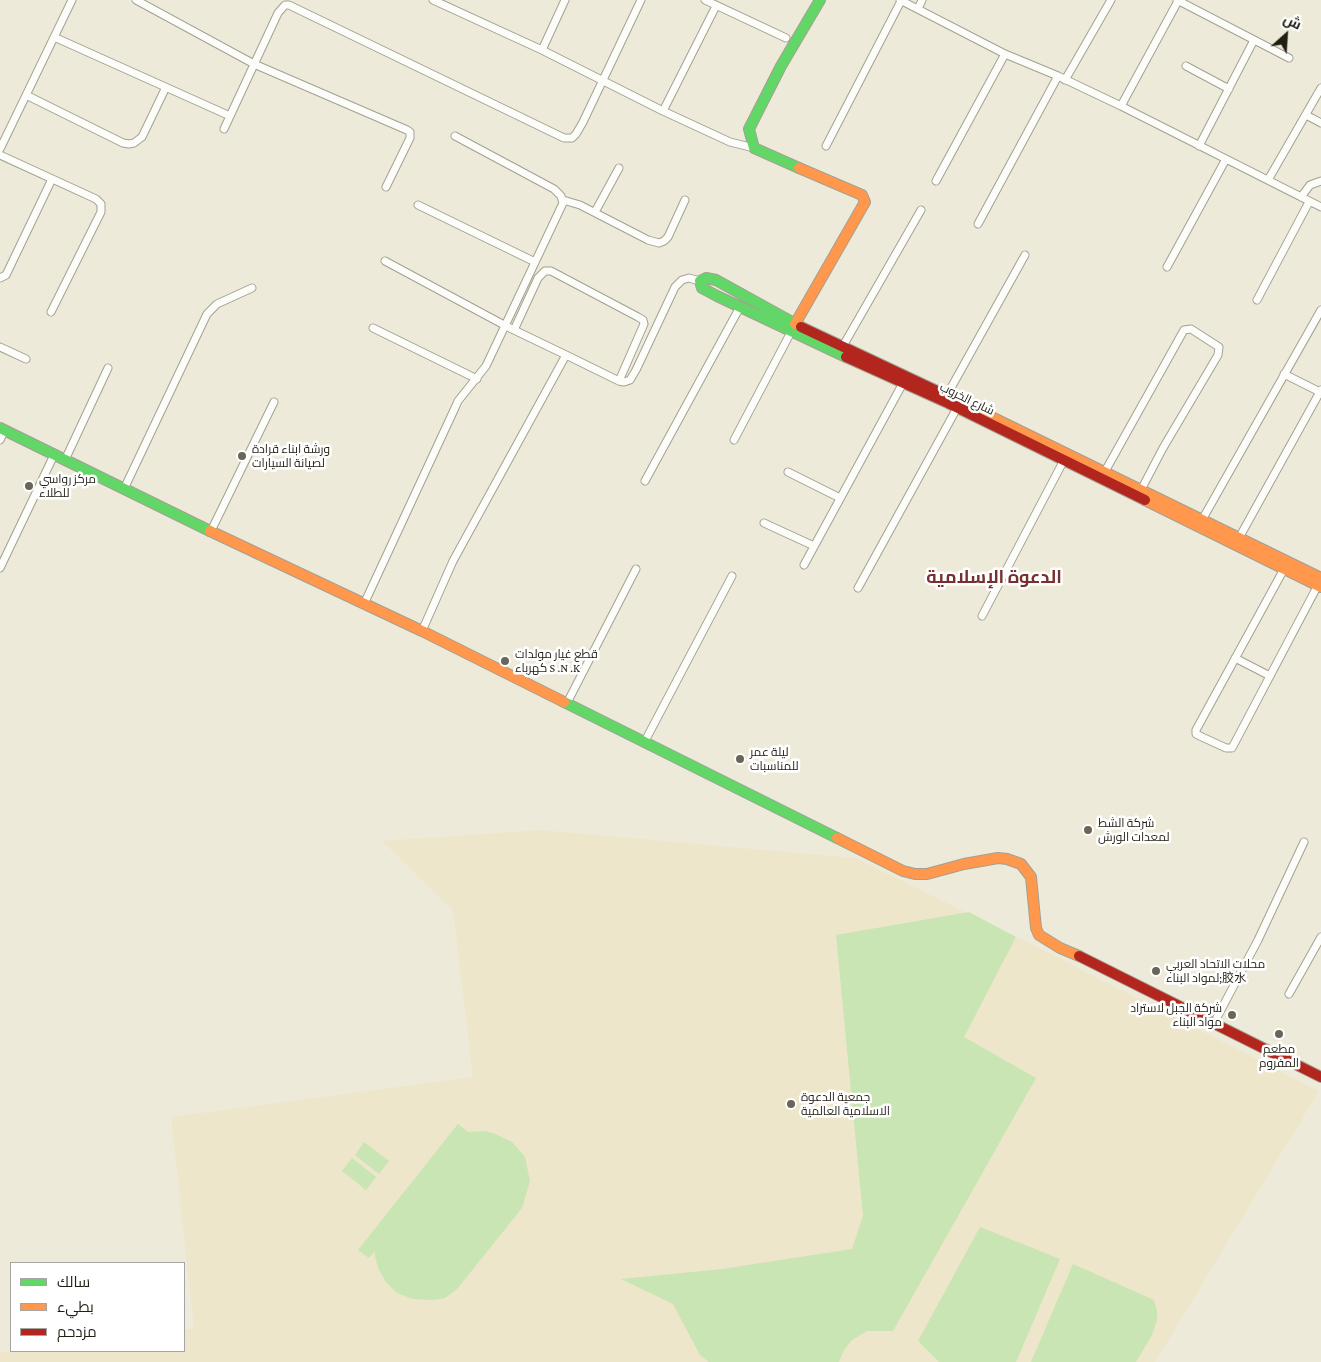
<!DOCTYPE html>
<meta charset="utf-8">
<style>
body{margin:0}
#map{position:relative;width:1321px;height:1362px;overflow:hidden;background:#eeead9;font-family:"Crimson Pro",Cairo,serif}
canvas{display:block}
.legend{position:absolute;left:10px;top:1262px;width:175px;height:90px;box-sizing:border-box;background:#fff;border:1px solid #a6a5a1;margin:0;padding:6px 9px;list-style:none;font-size:15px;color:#211e13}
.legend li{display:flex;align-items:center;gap:10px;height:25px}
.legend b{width:25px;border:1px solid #a6a5a1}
.north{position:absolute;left:1261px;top:10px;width:50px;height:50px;-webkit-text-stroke:4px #fff;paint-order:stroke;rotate:26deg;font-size:14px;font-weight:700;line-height:20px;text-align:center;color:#211e13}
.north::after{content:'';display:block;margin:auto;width:18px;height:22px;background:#211e13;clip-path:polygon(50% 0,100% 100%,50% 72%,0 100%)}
</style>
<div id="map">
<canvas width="1321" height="1362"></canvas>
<ul class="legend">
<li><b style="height:6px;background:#63d668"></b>سالك</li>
<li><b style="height:6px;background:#ff974d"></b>بطيء</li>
<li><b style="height:6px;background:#b3261e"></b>مزدحم</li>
</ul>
<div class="north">ش</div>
</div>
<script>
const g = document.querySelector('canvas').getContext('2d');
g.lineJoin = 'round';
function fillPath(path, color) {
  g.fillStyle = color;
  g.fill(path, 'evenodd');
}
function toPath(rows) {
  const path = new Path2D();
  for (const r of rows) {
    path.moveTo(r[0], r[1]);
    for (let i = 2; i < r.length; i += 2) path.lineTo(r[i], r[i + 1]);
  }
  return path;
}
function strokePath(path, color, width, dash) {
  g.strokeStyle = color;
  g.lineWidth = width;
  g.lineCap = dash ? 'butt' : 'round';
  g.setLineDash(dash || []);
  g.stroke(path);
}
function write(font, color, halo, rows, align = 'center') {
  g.font = font + ' "Crimson Pro",Cairo,"Noto Sans SC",serif';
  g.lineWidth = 5;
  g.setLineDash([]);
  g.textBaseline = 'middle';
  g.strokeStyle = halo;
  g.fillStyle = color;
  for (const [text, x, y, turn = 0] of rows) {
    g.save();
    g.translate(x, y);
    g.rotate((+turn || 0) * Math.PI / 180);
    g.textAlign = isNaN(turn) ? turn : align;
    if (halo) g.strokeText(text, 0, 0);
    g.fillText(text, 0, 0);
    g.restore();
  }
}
fillPath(toPath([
 [540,830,855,858,1039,948,1319,1091,1155,1362,0,1362,0,1352,14,1351,184,1351,184,1330,194,1328,171,1117,473,1077,453,910,382,841]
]), '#ede6ca');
fillPath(toPath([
 [969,912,1016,937,964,1037,1036,1078,893,1331,867,1331,852,1340,844,1350,839,1362,709,1362,700,1355,673,1304,621,1279,722,1269,852,1249,863,1216,836,935],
 [458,1124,468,1132,484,1131,493,1133,512,1142,525,1157,530,1181,522,1208,457,1289,445,1298,434,1300,413,1299,397,1293,386,1282,379,1270,375,1257,375,1251,369,1258,358,1250],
 [364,1142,389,1161,379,1174,355,1155],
 [352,1158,376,1177,366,1190,342,1171],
 [980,1227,1060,1259,1016,1362,939,1362,918,1341],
 [1073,1264,1154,1300,1157,1311,1157,1320,1152,1335,1136,1362,1031,1362]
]), '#c9e5b3');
const street = toPath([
 [136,0,254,64,407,130,410,132,410,138,386,187],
 [433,0,542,50,663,111,730,142,754,148],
 [705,0,786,38],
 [900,0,1005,54,1058,76,1121,106,1321,207],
 [1177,0,1289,58],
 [918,9,922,0],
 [54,37,230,116],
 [542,50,565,0],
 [1186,66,1229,89],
 [1065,80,1111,0],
 [26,95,123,143,129,144,134,143,142,137,166,87],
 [1121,106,1178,1],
 [663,111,716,6],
 [1306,115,1321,123],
 [224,129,278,13,285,5,289,5,564,138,572,138,576,134,583,122,641,0],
 [826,146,901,1],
 [1199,146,1254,40],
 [0,149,72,0],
 [0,155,96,199,101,204,101,212,51,312],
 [1268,180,1321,88],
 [936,181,1005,54],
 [1301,197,1310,185,1321,181],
 [563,200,580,205,648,240,659,243,664,241,668,237,685,200],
 [418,205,535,262],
 [595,212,619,168],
 [978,224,1058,76],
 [385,261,506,326,514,330,566,355,619,381,644,324,643,320,638,317,551,271,545,271,538,278,514,330],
 [1167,267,1226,159],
 [0,278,6,275,52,179],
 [1257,300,1309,202],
 [373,328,477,379],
 [843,346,921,210],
 [0,347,26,359],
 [1284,374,1320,392],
 [619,381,624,382,630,380,636,370,675,287,682,280,689,278,700,281],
 [947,395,1025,255],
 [0,440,5,430],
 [734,440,791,332],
 [65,460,108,368],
 [788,472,840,498],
 [1103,475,1184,330,1191,329,1219,347,1218,355,1163,448,1141,490],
 [645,481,740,307],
 [124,489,207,314,217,304,252,288],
 [1202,520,1321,310],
 [764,523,814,546],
 [211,531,274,402],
 [1239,538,1321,390],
 [804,565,903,383],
 [0,568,54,455],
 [1284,569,1196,730,1196,734,1202,737,1226,748,1232,748,1318,585],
 [858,588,957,408],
 [364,604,454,410,458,401,486,366,563,203,561,196,554,189,455,136],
 [982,616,1064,460],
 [422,631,453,561,566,355],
 [1235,658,1270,676],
 [567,703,636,569],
 [645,741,732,576],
 [1289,994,1321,937],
 [1214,1023,1258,940,1304,842]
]);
const fast = toPath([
 [799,168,754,148,749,129,781,66,820,0],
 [801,327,716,280,706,278,700,281,702,288,717,296,846,357],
 [0,428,210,531],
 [564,702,837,838]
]);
const slow = toPath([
 [795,324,865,202,862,195,799,168],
 [973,408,1321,578],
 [1145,500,1321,587],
 [210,531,422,631,564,702],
 [837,838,903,871,915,874,927,874,964,864,998,858,1007,859,1021,864,1031,877,1036,928,1039,935,1060,948,1079,956]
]);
const jam = toPath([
 [801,327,973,408],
 [846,357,948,403,1145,500],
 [1079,956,1321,1077]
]);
strokePath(street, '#a3a093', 9);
strokePath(fast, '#a3a093', 12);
strokePath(slow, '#a3a093', 12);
strokePath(jam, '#a3a093', 12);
strokePath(street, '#fcfcf9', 7);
strokePath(fast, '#63d668', 10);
strokePath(slow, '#ff974d', 10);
strokePath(jam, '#b3261e', 10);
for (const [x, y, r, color] of [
 [242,456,5,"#696558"],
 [29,486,5,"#696558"],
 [505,661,5,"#696558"],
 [740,759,5,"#696558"],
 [1088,830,5,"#696558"],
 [1156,971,5,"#696558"],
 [1232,1015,5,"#696558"],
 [1279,1034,5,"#696558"],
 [791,1104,5,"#696558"]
]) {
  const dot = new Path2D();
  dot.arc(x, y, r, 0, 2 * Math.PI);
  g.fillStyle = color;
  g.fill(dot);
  strokePath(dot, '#fff', 2);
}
write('12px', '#211e13', '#fff', [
 ["شارع الخروب",967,399,26]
]);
write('12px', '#211e13', '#fff', [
 ["ورشة ابناء قرادة",252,449],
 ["لصيانة السيارات",252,463],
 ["مركز رواسي",39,479],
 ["للطلاء",39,493],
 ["قطع غيار مولدات",515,654],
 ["كهرباء S .N .K",515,668],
 ["ليلة عمر",750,752],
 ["للمناسبات",750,766],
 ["شركة الشط",1098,823],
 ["لمعدات الورش",1098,837],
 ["محلات الاتحاد العربي",1166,964],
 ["لمواد البناء;胶水",1166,978],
 ["شركة الجبل لاستراد",1222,1008,"right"],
 ["مواد البناء",1222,1022,"right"],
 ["مطعم",1279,1049,"center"],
 ["المفروم",1279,1063,"center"],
 ["جمعية الدعوة",801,1097],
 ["الاسلامية العالمية",801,1111]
], 'left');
write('bold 18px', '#77302f', '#fff', [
 ["الدعوة الإسلامية",994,577]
]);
</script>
